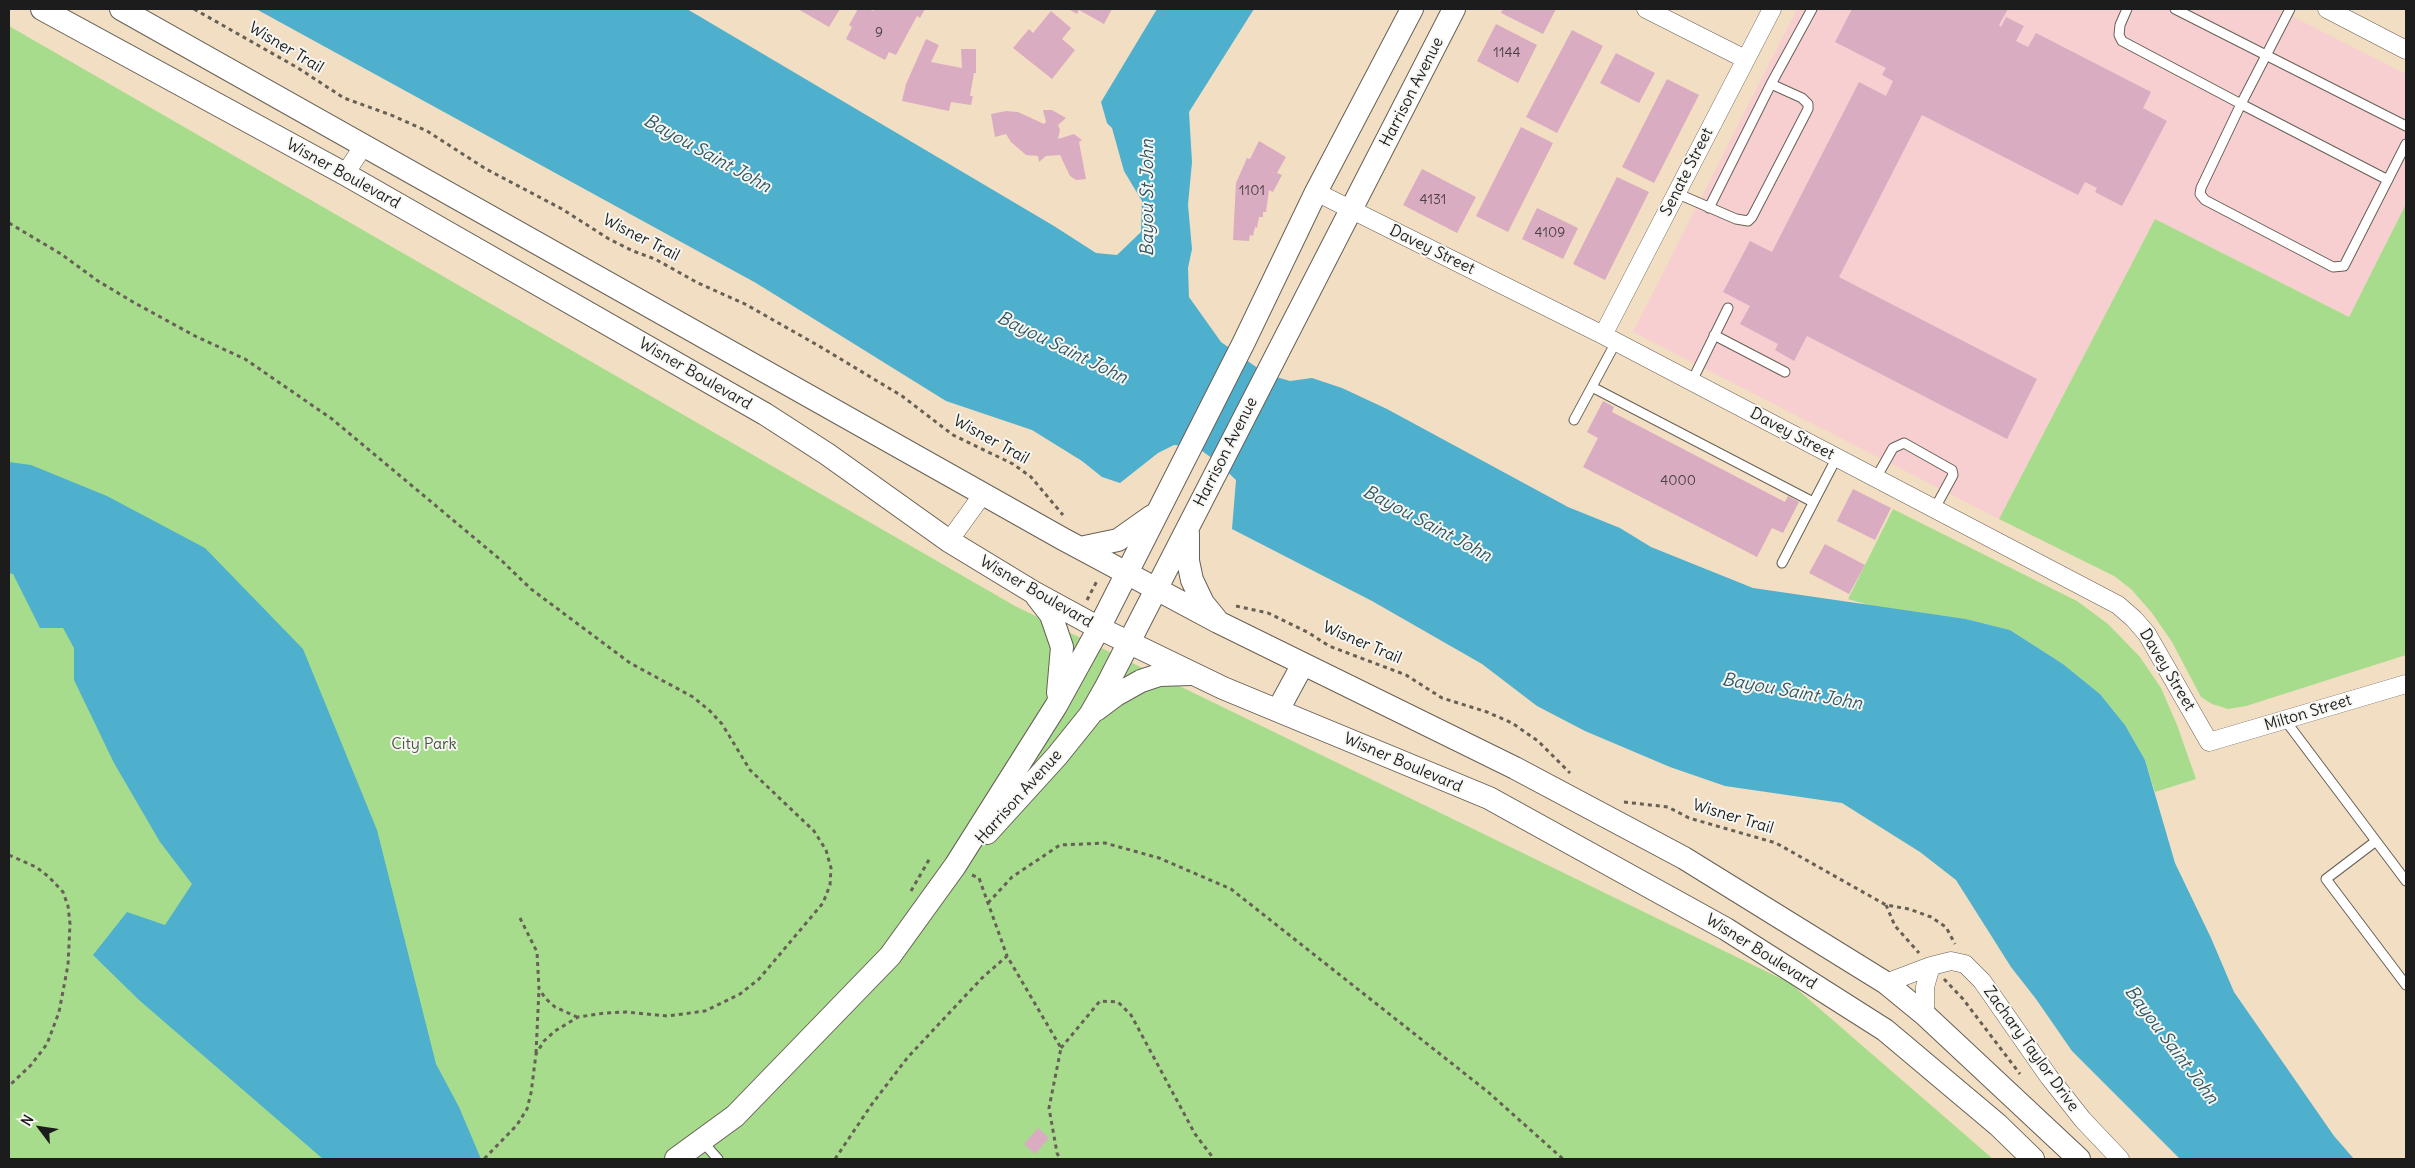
<!DOCTYPE html>
<style>
body{margin:0}
#map{position:relative;width:2415px;height:1168px;overflow:hidden;background:#f2dec2;font-family:Delius,sans-serif}
canvas{display:block}
.frame{position:absolute;inset:0;border:10px solid #1c1c1c;pointer-events:none}
.north{position:absolute;left:15px;top:1103px;width:50px;height:50px;-webkit-text-stroke:4px #f6f6f2;paint-order:stroke;rotate:301deg;font-size:14px;font-weight:700;line-height:20px;text-align:center;color:#1c1c1c}
.north::after{content:'';display:block;margin:auto;width:18px;height:22px;background:#1c1c1c;clip-path:polygon(50% 0,100% 100%,50% 72%,0 100%)}
</style>
<div id="map">
<canvas width="2415" height="1168"></canvas>
<div class="frame"></div>
<div class="north">N</div>
</div>
<script>
const g = document.querySelector('canvas').getContext('2d');
g.lineJoin = 'round';
function fillPath(path, color) {
  g.fillStyle = color;
  g.fill(path, 'evenodd');
}
function toPath(rows) {
  const path = new Path2D();
  for (const r of rows) {
    path.moveTo(r[0], r[1]);
    for (let i = 2; i < r.length; i += 2) path.lineTo(r[i], r[i + 1]);
  }
  return path;
}
function strokePath(path, color, width, dash) {
  g.strokeStyle = color;
  g.lineWidth = width;
  g.lineCap = dash ? 'butt' : 'round';
  g.setLineDash(dash || []);
  g.stroke(path);
}
function write(font, color, halo, rows, align = 'center') {
  g.font = font + ' Delius,sans-serif';
  g.lineWidth = 4;
  g.setLineDash([]);
  g.textBaseline = 'middle';
  g.strokeStyle = halo;
  g.fillStyle = color;
  for (const [text, x, y, turn = 0] of rows) {
    g.save();
    g.translate(x, y);
    g.rotate((+turn || 0) * Math.PI / 180);
    g.textAlign = isNaN(turn) ? turn : align;
    if (halo) g.strokeText(text, 0, 0);
    g.fillText(text, 0, 0);
    g.restore();
  }
}
fillPath(toPath([
 [1797,9,2278,9,2406,74,2406,204,2349,317,2155,219,1999,519,1633,332]
]), '#f7cfd1');
fillPath(toPath([
 [9,26,1015,606,1790,983,1993,1159,9,1159],
 [2406,204,2406,655,2246,706,2228,709,2212,704,2201,697,2172,642,2152,613,2131,589,2114,576,1999,519,2155,219,2349,317],
 [1893,509,2077,601,2108,624,2140,657,2161,688,2177,725,2196,779,2155,792,2145,760,2125,725,2100,694,2063,664,2010,630,1966,619,1872,606,1848,599]
]), '#a7dc8c');
fillPath(toPath([
 [256,9,687,9,1054,226,1096,253,1117,255,1141,232,1142,201,1124,171,1112,128,1107,123,1101,102,1157,9,1254,9,1189,112,1192,162,1188,205,1192,249,1188,268,1189,297,1221,342,1266,374,1290,381,1312,378,1342,388,1387,409,1568,507,1620,528,1651,547,1753,588,1966,619,2010,630,2063,664,2100,694,2125,725,2145,760,2175,863,2211,938,2234,992,2334,1136,2354,1159,2180,1159,2072,1051,2036,999,2011,967,1956,880,1920,852,1842,803,1725,786,1670,767,1585,731,1537,706,1482,664,1372,601,1232,529,1236,480,1216,461,1195,446,1174,445,1158,453,1120,483,1102,477,1082,461,1032,430,946,401,756,283],
 [9,462,31,465,107,496,205,548,303,649,377,830,436,1064,459,1107,481,1159,323,1159,139,1000,93,955,127,912,165,925,192,884,160,842,114,763,74,680,74,648,63,628,40,628,13,574,9,573]
]), '#4eb0cd');
fillPath(toPath([
 [798,9,840,9,829,27],
 [858,9,868,9,873,11,875,9,925,9,920,18,917,16,896,55,889,52,885,60,846,39,852,27,849,25],
 [1068,9,1112,9,1104,24,1079,10,1077,14],
 [1503,9,1556,9,1543,34,1501,13],
 [1852,9,2008,9,1999,25,2001,27,2006,17,2024,26,2016,41,2028,47,2036,33,2151,92,2143,108,2167,121,2122,206,2095,192,2097,188,2085,182,2078,195,1922,115,1839,277,2037,379,2007,439,1807,336,1794,361,1775,350,1778,344,1740,324,1750,306,1723,292,1750,241,1772,252,1859,82,1886,96,1893,81,1882,75,1886,68,1835,42],
 [1051,11,1071,28,1062,39,1075,50,1052,79,1013,48,1029,29,1033,33],
 [1496,24,1537,45,1518,83,1477,61],
 [1572,30,1603,46,1557,133,1526,117],
 [926,39,939,45,931,62,962,68,961,49,976,49,976,73,974,73,970,96,973,96,971,105,951,102,949,111,902,101,906,84],
 [1616,53,1655,73,1639,103,1600,83],
 [1667,79,1699,95,1654,183,1622,167],
 [1043,110,1052,110,1066,118,1058,125,1060,130,1058,139,1074,134,1082,140,1079,142,1086,179,1076,180,1070,176,1060,155,1046,156,1039,162,1038,156,1026,155,1011,142,1006,134,995,137,991,114,1006,111,1018,112,1044,124,1046,122],
 [1521,127,1553,143,1508,232,1476,216],
 [1259,141,1286,157,1277,173,1282,175,1273,192,1269,190,1266,212,1263,212,1263,217,1259,217,1257,228,1255,227,1253,236,1250,235,1249,241,1233,240,1236,183,1247,158,1250,159],
 [1422,169,1476,197,1457,233,1403,205],
 [1617,177,1649,192,1605,280,1573,264],
 [1537,208,1578,228,1563,259,1522,239],
 [1603,401,1614,407,1612,412,1785,502,1788,496,1799,502,1783,533,1772,528,1757,557,1583,467,1598,438,1587,432],
 [1853,489,1891,508,1875,540,1837,521],
 [1825,544,1865,565,1849,594,1809,573],
 [1038,1128,1049,1138,1035,1154,1024,1144]
]), '#daacc2');
const service = toPath([
 [2127,9,2120,25,2119,35,2122,41,2241,104,2201,188,2200,194,2205,200,2333,267,2344,266,2406,144],
 [2175,9,2406,126],
 [2290,9,2241,104,2388,180],
 [1676,193,1736,219,1748,221,1752,217,1808,109,1808,104,1802,98,1771,84],
 [1709,208,1771,84,1812,9],
 [1714,335,1785,372],
 [1692,381,1728,308],
 [1592,387,1813,502],
 [1574,420,1616,342],
 [1876,478,1893,448,1904,443,1952,470,1953,475,1935,508],
 [1782,563,1837,457],
 [2285,720,2406,881],
 [2376,841,2326,879,2406,985],
 [702,1141,718,1159]
]);
const minor = toPath([
 [1646,9,1745,59],
 [2327,9,2406,50],
 [345,174,364,145],
 [1316,192,1603,335,2118,605,2134,619,2147,634,2209,742,2406,684],
 [1603,335,1772,9],
 [949,541,983,494],
 [1886,983,1931,966,1951,961,1965,964,1982,981,2049,1077,2083,1120,2120,1159],
 [1925,1015,1925,987,1931,966]
]);
const tertiary = toPath([
 [42,9,345,174,765,414,827,454,949,541,1033,592,1099,628,1223,688,1489,798,1726,929,1885,1030,1998,1125,2033,1159],
 [121,9,1063,539,1218,622,1515,768,1684,858,1886,983,1925,1015,2079,1159],
 [1188,534,1188,561,1192,580,1203,603,1216,619],
 [1080,548,1118,540,1152,516],
 [1037,597,1051,615,1062,647,1058,693],
 [1096,710,1116,695,1141,681,1159,675,1190,674],
 [1278,710,1303,664],
 [987,833,1057,756,1090,715,1106,687,1454,9],
 [676,1159,735,1116,890,956,955,866,1056,706,1099,628,1244,342,1316,192,1412,9]
]);
strokePath(service, '#676056', 11);
strokePath(minor, '#676056', 19);
strokePath(tertiary, '#676056', 24);
strokePath(toPath([
 [194,9,298,68,344,98,391,115,427,131,486,169,562,209,609,239,633,251,655,259,698,283,745,304,819,346,902,396,953,435,1013,464,1031,477,1063,515],
 [9,223,61,254,98,281,133,302,195,336,245,359,332,419,502,561,531,589,630,663,693,697,710,711,722,724,750,770,814,831,826,850,831,868,830,885,823,903,759,979,740,994,705,1011,667,1016,626,1012,605,1013,578,1017,555,1031,544,1041,536,1054,531,1093,527,1109,517,1125,484,1159],
 [1087,600,1098,579],
 [1236,606,1268,613,1309,633,1329,646,1406,675,1442,698,1487,712,1512,723,1538,741,1570,773],
 [1624,802,1668,807,1689,818,1776,843,1886,905,1909,909,1931,917,1946,927,1955,944],
 [9,855,36,867,49,877,63,892,68,906,70,924,68,965,59,1012,47,1044,31,1065,9,1086],
 [972,875,979,878,1007,956],
 [911,891,930,858],
 [988,903,1012,877,1060,845,1105,843,1159,858,1231,889,1488,1092,1563,1159],
 [1886,905,1895,926,1919,953],
 [520,918,537,952,539,989,546,999,555,1007,577,1017],
 [1944,979,1963,999,2020,1074],
 [1061,1048,1100,1001,1118,1002,1131,1015,1195,1134,1214,1159],
 [536,1053,539,989],
 [835,1159,872,1104,908,1057,982,978,1007,956,1061,1048,1049,1108,1057,1153,1060,1159]
]), '#676056', 3, [4, 4]);
strokePath(service, '#fff', 9);
strokePath(minor, '#fff', 18);
strokePath(tertiary, '#fff', 22);
write('14px', '#4c4046', null, [
 ["9",879,33],
 ["1144",1507,53],
 ["1101",1252,191],
 ["4131",1433,200],
 ["4109",1550,233],
 ["4000",1678,481]
]);
write('16px', '#1c1c1c', '#f6f6f2', [
 ["Wisner Trail",286,48,31],
 ["Harrison Avenue",1412,92,-63],
 ["Senate Street",1687,172,-63],
 ["Wisner Boulevard",343,174,29],
 ["Wisner Trail",641,238,27],
 ["Davey Street",1432,250,26],
 ["Wisner Boulevard",695,374,30],
 ["Davey Street",1792,434,28],
 ["Wisner Trail",991,440,29],
 ["Harrison Avenue",1226,452,-63],
 ["Wisner Boulevard",1036,592,30],
 ["Wisner Trail",1362,643,23],
 ["Davey Street",2167,670,59],
 ["Milton Street",2308,713,-17],
 ["Wisner Boulevard",1403,763,23],
 ["Harrison Avenue",1019,797,-48],
 ["Wisner Trail",1733,817,17],
 ["Wisner Boulevard",1761,952,32],
 ["Zachary Taylor Drive",2031,1049,54]
]);
write('16px', '#46563e', '#f6f6f2', [
 ["City Park",424,744]
]);
write('italic 18px', '#305763', '#f6f6f2', [
 ["Bayou Saint John",707,154,29],
 ["Bayou St John",1148,198,-90],
 ["Bayou Saint John",1062,348,26],
 ["Bayou Saint John",1427,524,28],
 ["Bayou Saint John",1792,692,10],
 ["Bayou Saint John",2171,1045,53]
]);
</script>
